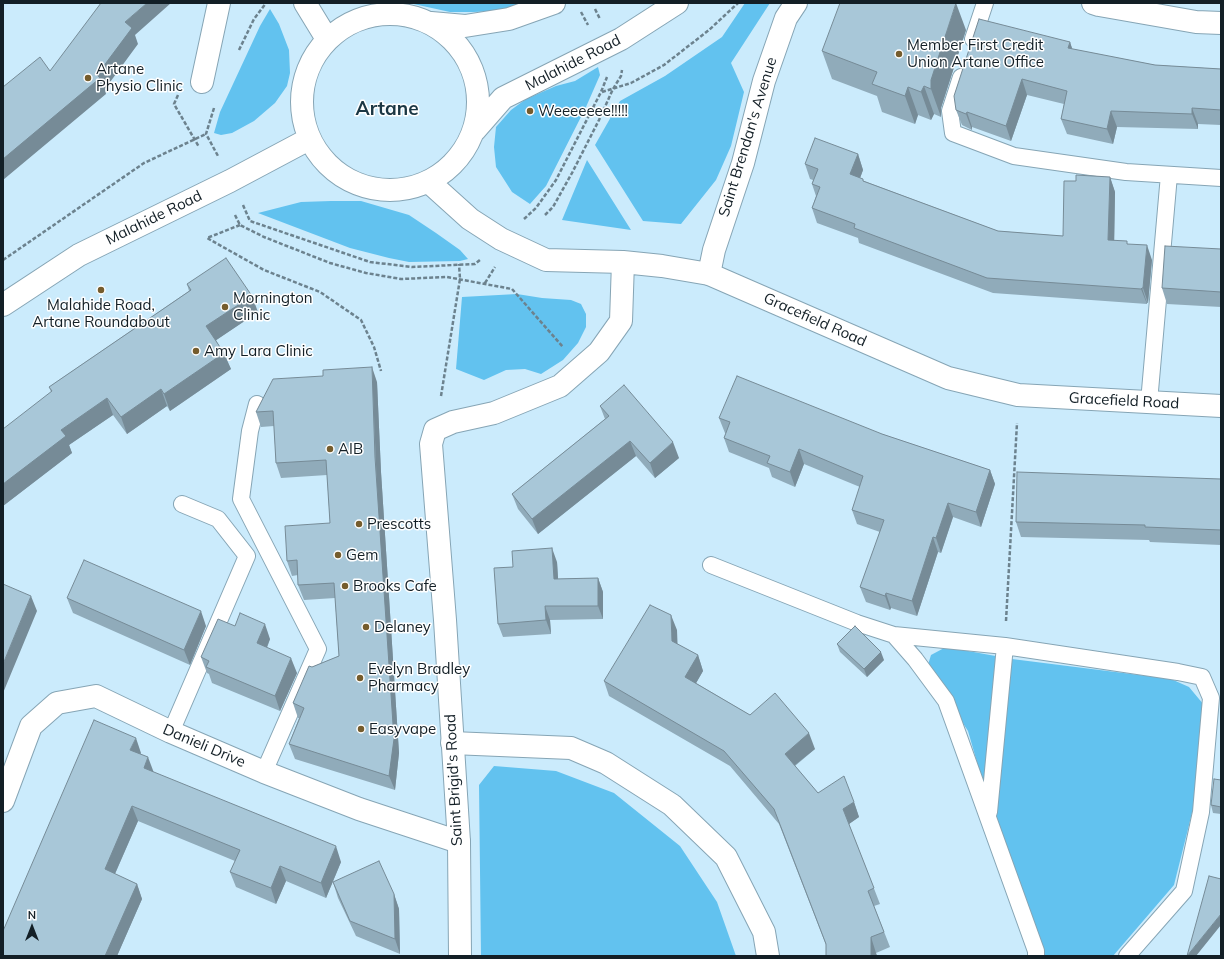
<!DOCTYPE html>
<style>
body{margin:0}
#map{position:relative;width:1224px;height:959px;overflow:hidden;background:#cbebfc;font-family:Mulish,sans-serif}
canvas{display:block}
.frame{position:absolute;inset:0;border:4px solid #131f26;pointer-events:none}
.north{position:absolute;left:12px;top:907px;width:40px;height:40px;-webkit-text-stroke:3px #fff;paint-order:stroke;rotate:0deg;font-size:11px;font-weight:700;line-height:16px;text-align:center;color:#131f26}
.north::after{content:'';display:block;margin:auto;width:14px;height:18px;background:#131f26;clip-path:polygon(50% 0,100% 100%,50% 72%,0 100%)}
</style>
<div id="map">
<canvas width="1224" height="959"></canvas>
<div class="frame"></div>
<div class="north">N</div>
</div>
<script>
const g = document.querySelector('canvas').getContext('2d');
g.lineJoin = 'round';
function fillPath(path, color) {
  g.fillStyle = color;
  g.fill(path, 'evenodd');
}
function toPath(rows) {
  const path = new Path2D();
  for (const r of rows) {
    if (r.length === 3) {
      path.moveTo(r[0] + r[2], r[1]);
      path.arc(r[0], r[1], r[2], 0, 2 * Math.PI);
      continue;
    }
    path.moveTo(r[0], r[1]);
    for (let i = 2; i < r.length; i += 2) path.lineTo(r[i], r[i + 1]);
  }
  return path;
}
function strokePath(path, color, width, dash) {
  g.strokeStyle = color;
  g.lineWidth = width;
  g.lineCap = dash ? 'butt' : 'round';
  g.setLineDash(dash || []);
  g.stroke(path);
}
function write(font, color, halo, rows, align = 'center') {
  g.font = font + ' Mulish,sans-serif';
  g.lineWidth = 3;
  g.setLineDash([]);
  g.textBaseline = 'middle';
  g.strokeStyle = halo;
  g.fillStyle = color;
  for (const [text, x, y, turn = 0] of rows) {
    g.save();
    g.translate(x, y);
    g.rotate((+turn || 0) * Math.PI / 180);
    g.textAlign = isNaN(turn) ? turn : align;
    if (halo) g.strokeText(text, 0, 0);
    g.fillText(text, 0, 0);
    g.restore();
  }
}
fillPath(toPath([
 [409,3,522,3,497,11,473,12,450,12],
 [745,3,770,3,731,63,744,92,731,146,716,180,681,224,643,221,595,145,620,101,665,76,722,37],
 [270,9,279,24,289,50,290,73,287,86,275,103,254,121,232,133,221,135,214,133,220,112,260,26],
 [598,67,600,75,586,107,546,186,530,204,512,192,496,167,494,147,496,127,511,110,526,99,556,86,575,81],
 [587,160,631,230,562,220],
 [331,201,361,201,409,215,436,233,460,250,468,259,460,261,409,262,389,258,350,248,258,213,301,202],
 [517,294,542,298,571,300,581,304,586,314,586,327,578,343,563,360,541,374,525,369,506,370,484,380,456,369,462,297],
 [946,647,1012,659,1171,679,1189,687,1204,705,1194,805,1174,885,1113,956,1044,956,1044,948,1009,873,968,731,927,668,931,655],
 [494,766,556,771,614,793,680,846,717,902,736,956,481,956,479,785]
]), '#62c2ef');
const lane = toPath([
 [973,39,985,3],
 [961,77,950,111,953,133,1014,156,1126,172,1221,178],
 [1149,402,1169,175],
 [257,404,250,431,241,499,318,649,264,772],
 [711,565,857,623,894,635,1005,646,1178,672,1202,677,1211,698,1201,812,1184,891,1127,956],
 [894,635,915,659,946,701,1036,951,1036,956],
 [171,732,247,556,218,519,182,504],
 [989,812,1005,646]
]);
const street = toPath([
 [1093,3,1099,5,1196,22,1221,23],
 [202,82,219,3],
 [709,274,714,250,743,163,764,81,786,18,796,3],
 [452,743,571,748,606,763,672,805,726,857,764,932,768,956],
 [3,801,31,726,57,703,96,696,171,732,264,772,359,809,459,842]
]);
const secondary = toPath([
 [305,3,327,39],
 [390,102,88],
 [431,23,465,26,509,19,554,3],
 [475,130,503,98,621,39,677,3],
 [429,182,470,219,501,239,546,260,623,262,662,266,709,274,948,378,1018,395,1221,406],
 [3,305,79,255,230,181,309,139],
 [460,956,459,842,445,620,431,444,435,430,453,422,494,413,560,386,599,352,621,321,623,262]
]);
strokePath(lane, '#86a5b5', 18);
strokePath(street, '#86a5b5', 24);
strokePath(secondary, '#86a5b5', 24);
strokePath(toPath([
 [595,9,600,19],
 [581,12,588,25],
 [239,50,254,19,266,3],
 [602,92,631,83,664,65,709,30,738,3],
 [178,95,174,104,199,147],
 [214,108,206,134,218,156],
 [243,205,250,221,370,262,412,267,475,264,481,259],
 [235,215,240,225,264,237,330,263,366,273,401,279,447,277,512,289,563,347],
 [545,215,553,207,572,173,599,120,613,89,621,76,622,70],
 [524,219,536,208,556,180,601,92,607,77],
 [240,225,207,238,264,270,320,292,361,320,374,347,381,371],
 [3,260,144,163,206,134],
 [485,283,495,267],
 [441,396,460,279,459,264],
 [1006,621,1017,423]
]), '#6c828e', 2.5, [4, 2]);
strokePath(lane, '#fff', 16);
strokePath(street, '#fff', 22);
strokePath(secondary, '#fff', 22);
fillPath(toPath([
 [966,30,941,108,941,117,934,114,931,120,918,115,915,124,882,112,877,96,832,79,822,51],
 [1070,42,1072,49,1155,65,1221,69,1221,125,1198,124,1198,129,1117,127,1113,144,1067,134,1061,119,1064,104,1027,95,1011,141,972,127,972,130,962,125,956,110],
 [858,154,863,170,860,178,864,181,998,231,1063,236,1076,181,1110,177,1115,192,1114,240,1128,244,1152,260,1148,303,1147,303,1147,304,993,293,859,243,858,238,817,223,812,208,816,196,812,184,813,180,810,179,805,164],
 [1221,249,1221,307,1167,304,1162,288],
 [187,284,258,312,216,340,231,369,170,411,167,406,127,434,113,415,69,445,72,453,3,506,51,392,49,387,189,291],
 [377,382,381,472,399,753,395,790,295,759,289,744,299,718,298,718,293,703,312,667,339,656,335,598,304,600,298,585,298,575,292,576,287,561,330,523,327,475,281,478,276,463,274,426,261,427,256,412],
 [600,406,679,458,655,478,636,456,538,534,518,509,512,494,605,419],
 [719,418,882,434,990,470,995,484,981,527,953,517,941,553,938,552,917,616,891,608,890,610,866,602,860,587,880,532,857,524,852,510,860,487,804,464,795,487,772,477,769,468,729,452,724,438,726,433,725,433],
 [1221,479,1221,545,1150,542,1149,540,1021,537,1016,522],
 [557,562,558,579,598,578,603,592,603,619,550,620,551,634,503,637,498,624,513,567],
 [67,598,206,626,190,665,73,613],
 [235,626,270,639,267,648,297,673,280,711,212,683,209,674,207,673,201,657],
 [677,630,677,644,698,655,703,671,696,683,750,715,815,749,795,766,818,793,854,802,859,817,849,824,880,904,874,906,890,947,876,953,877,956,826,956,826,945,779,824,730,766,609,696,604,681],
 [837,644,884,660,867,677,840,652],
 [141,753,140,754,153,772,341,862,326,898,286,881,276,904,236,887,230,872,235,861,138,821,115,874,137,884,142,899,117,956,3,956],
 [1221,780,1221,814,1213,813,1211,805],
 [333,882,394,894,399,909,400,954,356,936,338,898]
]), '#90abba');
fillPath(toPath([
 [147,3,171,3,135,35,138,44,105,89,106,94,3,180,3,159,125,22],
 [956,3,966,30,941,108,941,117,931,89,931,80],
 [1070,42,1075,57,1068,48],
 [1022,79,1027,95,1011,141,1006,126],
 [924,86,934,114,931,120,921,92],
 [908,87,918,115,915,124,905,96],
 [1192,108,1198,124,1198,129,1192,114],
 [1111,111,1117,127,1113,144,1107,129],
 [967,112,972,127,972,130,966,114],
 [858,154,863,170,856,189,850,174],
 [1110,177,1115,192,1114,255,1108,240],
 [1147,245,1152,260,1148,303,1143,288],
 [1142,288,1147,303,1147,304,1141,289],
 [252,296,258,312,212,343,206,326],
 [224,353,231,369,170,411,164,394],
 [372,367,377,382,381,472,399,753,395,790,389,776],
 [161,389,167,406,127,434,121,417],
 [107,398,113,415,69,445,72,453,3,506,3,484,61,430],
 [630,441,636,456,538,534,532,519],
 [673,442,679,458,655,478,650,463],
 [799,449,804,464,795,487,790,472],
 [990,470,995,484,981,527,976,512],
 [948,503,953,517,941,553,936,538],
 [933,537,938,552,917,616,912,601],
 [552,548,557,562,559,593,554,579],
 [598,578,603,592,603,619,598,606],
 [886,593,891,608,890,610,885,596],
 [31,596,37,611,3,693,3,664],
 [545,606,550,620,551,634,546,620],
 [201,611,206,626,190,665,184,650],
 [671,615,677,630,678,656,672,641],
 [265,624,270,639,262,659,257,643],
 [881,652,884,660,867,677,864,669],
 [698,655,703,671,691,692,685,677],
 [291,658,297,673,280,711,275,696],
 [809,733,815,749,790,769,785,754],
 [136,738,141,753,136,765,130,750],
 [148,757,154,773,144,768],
 [854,802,859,817,849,824,843,809],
 [132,806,138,821,110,885,105,869],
 [336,846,341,862,326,898,321,883],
 [280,866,286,881,276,904,271,888],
 [137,884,142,899,117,956,105,956],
 [394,894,399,909,400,954,395,939],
 [1221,914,1221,925,1196,956,1187,956],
 [871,937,876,953,877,956,871,956]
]), '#768b97');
const building = toPath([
 [101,3,147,3,125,22,132,28,97,75,100,78,3,159,3,87,40,57,50,71,101,3],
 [840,3,956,3,931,80,931,89,924,86,921,92,908,87,905,96,872,84,877,72,822,51,840,3],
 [979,19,1070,42,1068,48,1155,65,1221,69,1221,110,1192,108,1192,114,1111,111,1107,129,1061,119,1067,91,1022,79,1006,126,967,112,966,114,956,110,954,96,979,19],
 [815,138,858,154,850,174,863,179,863,181,998,231,1063,236,1064,181,1076,181,1076,175,1110,177,1108,240,1127,241,1127,244,1147,245,1143,288,1142,288,1141,289,987,278,854,228,855,224,812,208,820,187,812,184,818,169,805,164,815,138],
 [1165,246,1221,249,1221,292,1162,288,1165,246],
 [226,258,252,296,206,326,224,353,164,394,161,389,121,417,107,398,61,430,66,436,3,484,3,429,52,391,49,387,191,290,187,284,226,258],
 [372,367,375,457,394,739,389,776,289,744,304,708,293,703,309,666,312,667,339,656,334,583,298,585,297,560,287,561,285,526,330,523,326,460,276,463,273,411,256,412,273,379,323,376,323,370,372,367],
 [737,376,882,434,990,470,976,512,948,503,936,538,933,537,912,601,886,593,885,596,860,587,884,520,852,510,863,476,799,449,790,472,767,463,770,456,724,438,730,422,719,418,737,376],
 [624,385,673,442,650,463,630,441,532,519,512,494,609,416,600,406,624,385],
 [1017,472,1221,479,1221,530,1145,527,1145,525,1016,522,1017,472],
 [552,548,554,579,598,578,598,606,545,606,546,620,498,624,494,568,513,567,512,551,552,548],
 [84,560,201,611,184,650,67,598,84,560],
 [3,584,31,596,3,664,3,584],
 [650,605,671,615,672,641,698,655,685,677,750,715,775,693,809,733,785,754,818,793,844,776,854,802,843,809,874,888,868,891,884,932,871,937,871,956,826,956,826,944,774,809,724,751,604,681,650,605],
 [240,613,265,624,257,643,291,658,275,696,206,667,209,661,201,657,218,619,235,626,240,613],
 [855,626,881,652,864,669,837,644,855,626],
 [94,720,136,738,130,750,148,757,144,768,336,846,321,883,280,866,271,888,230,872,240,850,132,806,105,869,137,884,105,956,3,956,3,931,94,720],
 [1214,779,1221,780,1221,807,1211,805,1214,779],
 [379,861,394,894,395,939,350,921,333,882,379,861],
 [1209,876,1221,879,1221,914,1187,956,1209,876]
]);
fillPath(building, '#a8c7d8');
strokePath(building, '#768b97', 1);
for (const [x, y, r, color] of [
 [899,54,4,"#755c2d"],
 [88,78,4,"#755c2d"],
 [530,111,4,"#755c2d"],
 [101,290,4,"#755c2d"],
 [225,307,4,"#755c2d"],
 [196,351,4,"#755c2d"],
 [330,449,4,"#755c2d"],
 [359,524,4,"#755c2d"],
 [338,555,4,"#755c2d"],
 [345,586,4,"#755c2d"],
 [366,627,4,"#755c2d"],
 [360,678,4,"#755c2d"],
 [361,729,4,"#755c2d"]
]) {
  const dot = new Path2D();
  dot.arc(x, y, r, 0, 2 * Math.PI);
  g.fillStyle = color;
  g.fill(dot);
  strokePath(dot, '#fff', 1.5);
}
write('15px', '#131f26', '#fff', [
 ["Member First Credit",907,45],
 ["Union Artane Office",907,62],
 ["Artane",96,69],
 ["Physio Clinic",96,86],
 ["Weeeeeee!!!!!",538,111],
 ["Mornington",233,298],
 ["Clinic",233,315],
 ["Malahide Road,",101,305,"center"],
 ["Artane Roundabout",101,322,"center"],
 ["Amy Lara Clinic",204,351],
 ["AIB",338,449],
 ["Prescotts",367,524],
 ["Gem",346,555],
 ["Brooks Cafe",353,586],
 ["Delaney",374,627],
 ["Evelyn Bradley",368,669],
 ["Pharmacy",368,686],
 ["Easyvape",369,729]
], 'left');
write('15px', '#131f26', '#fff', [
 ["Malahide Road",573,63,-27],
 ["Saint Brendan's Avenue",748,137,-73],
 ["Malahide Road",154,218,-26],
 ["Gracefield Road",815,320,24],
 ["Gracefield Road",1124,401,3],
 ["Danieli Drive",204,746,23],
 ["Saint Brigid's Road",454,780,-93]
]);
write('bold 19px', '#1b3744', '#fff', [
 ["Artane",387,109]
]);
</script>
